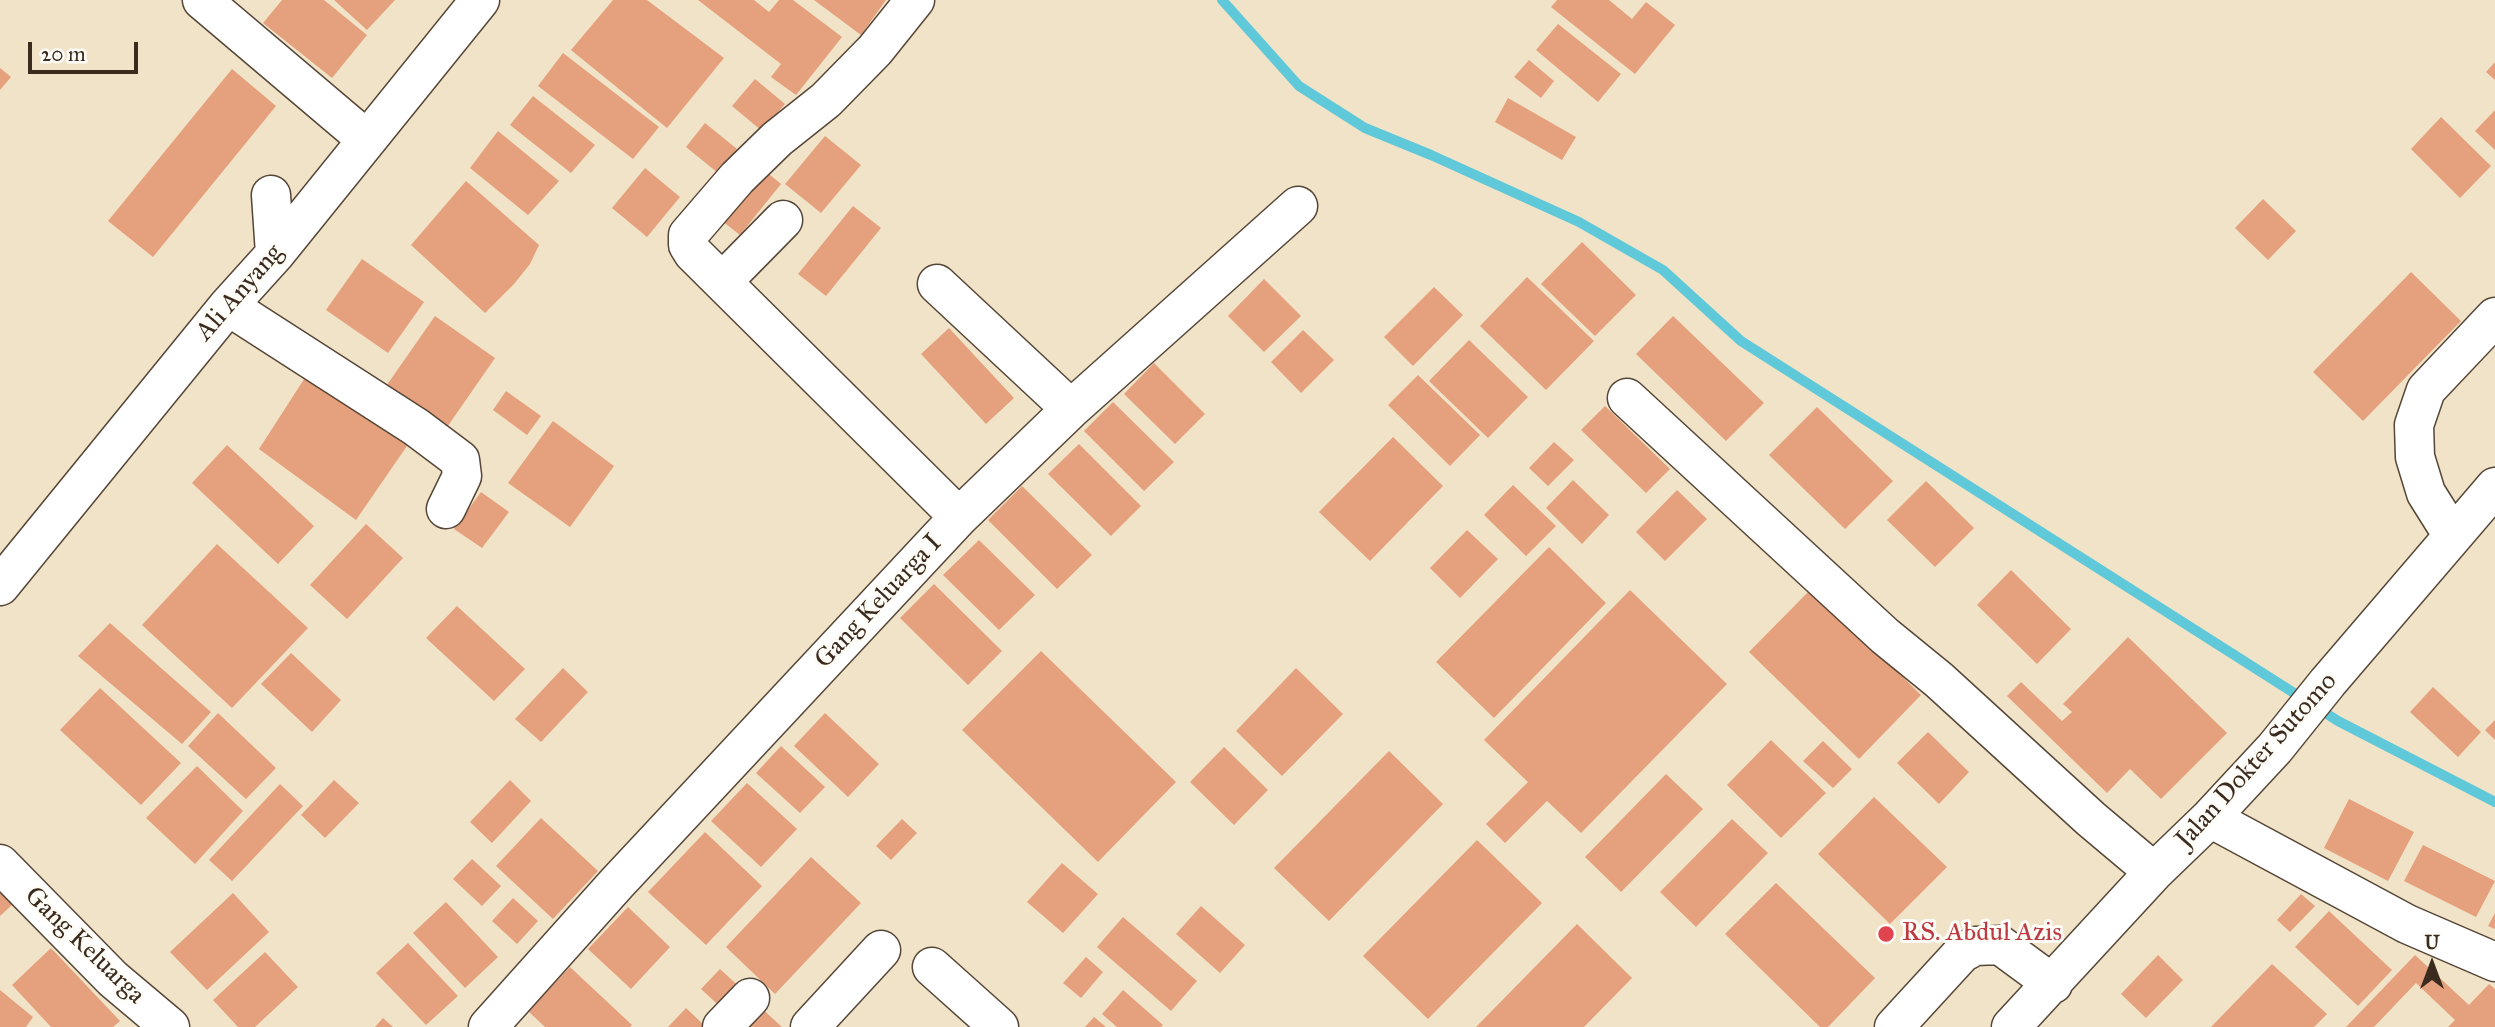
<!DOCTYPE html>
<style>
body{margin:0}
#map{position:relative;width:2495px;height:1027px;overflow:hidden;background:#f1e3c7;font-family:"IM FELL Great Primer",serif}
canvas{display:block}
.north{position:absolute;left:2397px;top:929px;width:70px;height:70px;-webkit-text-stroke:5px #fdfcf7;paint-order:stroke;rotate:0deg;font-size:19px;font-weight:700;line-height:28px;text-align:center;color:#3b2a1e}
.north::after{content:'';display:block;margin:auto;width:24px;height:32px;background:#3b2a1e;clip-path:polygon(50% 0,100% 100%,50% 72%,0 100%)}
.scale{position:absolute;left:28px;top:42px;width:110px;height:32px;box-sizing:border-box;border:4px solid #3b2a1e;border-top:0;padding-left:9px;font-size:21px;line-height:24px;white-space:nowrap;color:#3b2a1e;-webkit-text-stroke:5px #fdfcf7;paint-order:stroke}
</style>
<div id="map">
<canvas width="2495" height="1027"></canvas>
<div class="north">U</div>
<div class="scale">20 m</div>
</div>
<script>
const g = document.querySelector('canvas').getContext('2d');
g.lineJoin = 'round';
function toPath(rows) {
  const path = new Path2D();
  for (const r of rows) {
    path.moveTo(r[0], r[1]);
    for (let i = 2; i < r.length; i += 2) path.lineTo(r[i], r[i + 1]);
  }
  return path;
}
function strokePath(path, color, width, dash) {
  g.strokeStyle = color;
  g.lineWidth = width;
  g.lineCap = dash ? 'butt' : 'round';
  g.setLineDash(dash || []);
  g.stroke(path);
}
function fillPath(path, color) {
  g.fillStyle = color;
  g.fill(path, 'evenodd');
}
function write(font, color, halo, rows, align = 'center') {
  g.font = font + ' "IM FELL Great Primer",serif';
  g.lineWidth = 6;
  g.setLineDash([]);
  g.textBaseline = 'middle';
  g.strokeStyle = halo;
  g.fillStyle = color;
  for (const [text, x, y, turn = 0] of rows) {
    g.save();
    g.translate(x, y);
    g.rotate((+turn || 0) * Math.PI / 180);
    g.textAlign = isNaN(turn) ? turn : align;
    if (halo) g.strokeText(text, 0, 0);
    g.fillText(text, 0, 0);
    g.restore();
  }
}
strokePath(toPath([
 [1222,0,1299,86,1365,128,1431,155,1579,222,1663,270,1741,341,2338,721,2495,802]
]), '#5fc9d9', 10);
fillPath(toPath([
 [282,0,324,0,367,35,332,78,263,23],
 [334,0,395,0,367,30],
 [613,0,647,0,724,58,667,128,571,50],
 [698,0,754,0,769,12,779,0,793,0,842,37,796,95,771,77,781,64],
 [814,0,886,0,861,35],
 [1557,0,1609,0,1632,19,1646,2,1675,25,1635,74,1551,7],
 [1558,24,1621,74,1598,102,1536,50],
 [563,53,659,127,633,159,538,86],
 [1529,60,1554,81,1541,98,1514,77],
 [2495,62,2495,80,2486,72],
 [0,68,11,77,0,90],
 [232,69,276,106,153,257,108,221],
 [755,79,785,104,762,131,732,106],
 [533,96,595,145,571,173,510,125],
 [1508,98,1576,137,1562,160,1495,122],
 [2495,110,2495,150,2475,131],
 [2441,117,2491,166,2460,198,2411,149],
 [705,123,737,149,718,173,686,147],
 [498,131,559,181,528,215,470,168],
 [825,136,861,165,821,213,785,184],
 [758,165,781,184,740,235,717,217],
 [645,168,680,197,647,237,612,208],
 [466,181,539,245,530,264,514,284,485,313,411,245],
 [2263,199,2296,231,2268,260,2235,228],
 [853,206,881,228,826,296,798,274],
 [1582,242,1636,295,1595,336,1541,284],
 [362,259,424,302,388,353,326,310],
 [2411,272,2461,321,2363,421,2313,372],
 [1527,277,1594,341,1546,390,1480,326],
 [1264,279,1301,316,1264,352,1228,316],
 [1434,287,1463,315,1413,366,1384,337],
 [435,316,495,358,443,433,382,392],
 [1673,316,1764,403,1726,441,1636,354],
 [949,328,1014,398,986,424,921,354],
 [1303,330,1334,360,1301,393,1271,362],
 [1469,340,1528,397,1488,438,1429,381],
 [1154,363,1205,414,1175,444,1124,394],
 [308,373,409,443,356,520,259,449],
 [1418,375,1480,435,1450,466,1388,405],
 [506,391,541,416,527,435,493,410],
 [1113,402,1174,462,1144,491,1084,431],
 [1605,406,1670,469,1646,493,1581,430],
 [1817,407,1893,481,1845,529,1769,455],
 [553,421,614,466,570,527,508,483],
 [1393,437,1443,486,1370,561,1319,512],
 [1554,442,1574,460,1548,486,1529,468],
 [1079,444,1141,506,1111,536,1048,474],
 [227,445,314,526,278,564,192,483],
 [1573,480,1609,515,1582,544,1546,508],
 [1926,481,1974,528,1935,567,1887,520],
 [1513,485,1556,526,1526,556,1484,515],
 [1022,486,1092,555,1057,589,988,520],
 [1677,490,1707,519,1665,561,1636,532],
 [481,492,509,512,482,548,454,529],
 [366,524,403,558,347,619,310,585],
 [1467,530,1498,559,1460,598,1430,568],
 [979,540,1035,595,999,630,943,575],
 [217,544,308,628,232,708,142,625],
 [1549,547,1606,603,1494,718,1436,662],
 [2011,570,2071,629,2037,664,1977,605],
 [934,584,1002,651,968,685,900,618],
 [1812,588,1921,695,1859,759,1749,652],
 [1630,590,1727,684,1581,833,1547,801,1505,843,1486,824,1528,782,1484,740],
 [457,606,525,669,494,701,426,638],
 [110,623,211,712,182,744,78,656],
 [2128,637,2227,733,2161,799,2130,769,2107,793,2007,696,2021,682,2062,721,2072,712,2063,704],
 [1041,651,1176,782,1098,862,962,730],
 [291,653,341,700,312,732,261,684],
 [563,668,588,692,541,742,515,719],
 [1296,668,1343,714,1282,776,1236,731],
 [2433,687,2481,732,2458,757,2410,712],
 [100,688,181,763,141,805,60,730],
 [218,713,276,768,246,799,188,746],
 [825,713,879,764,848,797,794,746],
 [2495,720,2495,740,2485,730],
 [1928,732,1969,772,1939,804,1897,763],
 [1771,740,1826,793,1781,838,1727,785],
 [1823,741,1852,769,1833,788,1803,761],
 [781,746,825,787,800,813,756,773],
 [1224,747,1268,790,1234,825,1190,782],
 [1389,751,1443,804,1329,921,1274,868],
 [197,766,243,811,195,864,146,818],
 [1666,774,1703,809,1621,892,1585,857],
 [334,780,359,803,325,838,301,815],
 [510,780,531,801,492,843,470,822],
 [747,783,797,829,761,867,711,821],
 [280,784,303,806,232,881,209,860],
 [1874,797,1947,867,1890,924,1818,854],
 [2349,799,2414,832,2388,881,2324,848],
 [541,818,598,871,553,919,496,866],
 [902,819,917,833,891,860,876,846],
 [1732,819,1768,853,1696,927,1660,892],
 [705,832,762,886,706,945,648,892],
 [1477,840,1542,903,1428,1019,1363,956],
 [2423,845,2495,881,2476,917,2404,881],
 [811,857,861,903,775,994,726,947],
 [472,859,501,886,482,906,453,879],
 [1062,863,1098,894,1063,933,1027,902],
 [1776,883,1875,978,1828,1027,1820,1027,1725,934],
 [0,890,13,904,0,916],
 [233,893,269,932,207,990,170,952],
 [2301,894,2315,906,2290,932,2277,920],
 [513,898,538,921,517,944,492,921],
 [446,902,498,957,465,988,413,933],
 [1201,906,1245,945,1220,973,1176,934],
 [628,907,670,947,631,989,588,949],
 [2329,911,2392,970,2358,1006,2295,947],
 [2495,913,2495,929,2488,926],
 [1123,917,1197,981,1171,1011,1097,947],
 [1577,924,1632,978,1584,1027,1476,1027],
 [408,943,458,996,426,1025,376,973],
 [51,948,120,1021,113,1027,51,1027,12,985],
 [265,952,298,987,255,1027,238,1027,213,1000],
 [2158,955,2183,980,2146,1018,2121,994],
 [2415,955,2469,1005,2489,984,2495,989,2495,1027,2448,1027,2455,1020,2416,983,2374,1027,2346,1027],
 [1086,957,1103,972,1081,998,1063,983],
 [2272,964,2327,1014,2314,1027,2211,1027],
 [570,967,632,1025,630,1027,545,1027,528,1011],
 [720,969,745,992,726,1012,701,989],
 [0,990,33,1017,26,1027,0,1027],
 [1123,990,1163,1025,1161,1027,1117,1027,1102,1014],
 [758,1005,782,1027,737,1027],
 [686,1008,706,1027,668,1027],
 [1094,1017,1106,1027,1085,1027],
 [383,1018,393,1027,375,1027]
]), '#e5a07d');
const minor = toPath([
 [202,0,366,139],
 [915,0,875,50,826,100,777,139,737,178,688,235,688,245,693,253,959,517],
 [271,195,275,254],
 [723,281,783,220],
 [937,284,1071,409],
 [228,306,416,427,460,460,462,476,446,509],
 [1627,398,1885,636,1939,680,2091,819,2154,872],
 [2453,536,2426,493,2415,457,2414,425,2426,390,2495,317],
 [0,586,228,306,275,254,480,0],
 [2210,818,2407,924,2495,962],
 [0,864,113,979,170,1027],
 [932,967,999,1027],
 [488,1027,617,883,959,517,1071,409,1298,206],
 [722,1027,750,998],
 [810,1027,881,950],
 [1894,1027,1962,953,1975,946,2000,945,2053,984],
 [2011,1027,2154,872,2210,818,2275,748,2328,682,2495,487]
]);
strokePath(minor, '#564637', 41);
strokePath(minor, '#fff', 38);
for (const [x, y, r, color] of [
 [1886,934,9,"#e0444e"]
]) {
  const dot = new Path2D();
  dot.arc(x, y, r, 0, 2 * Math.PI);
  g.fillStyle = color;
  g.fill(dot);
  strokePath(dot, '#fdfcf7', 2.5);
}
write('26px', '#3b2a1e', '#fdfcf7', [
 ["Ali Anyang",240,293,-49],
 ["Gang Keluarga I",879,602,-47],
 ["Jalan Dokter Sutomo",2257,761,-48],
 ["Gang Keluarga",84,946,44]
]);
write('26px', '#be3a42', '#fdfcf7', [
 ["RS. Abdul Azis",1902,934]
], 'left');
</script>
